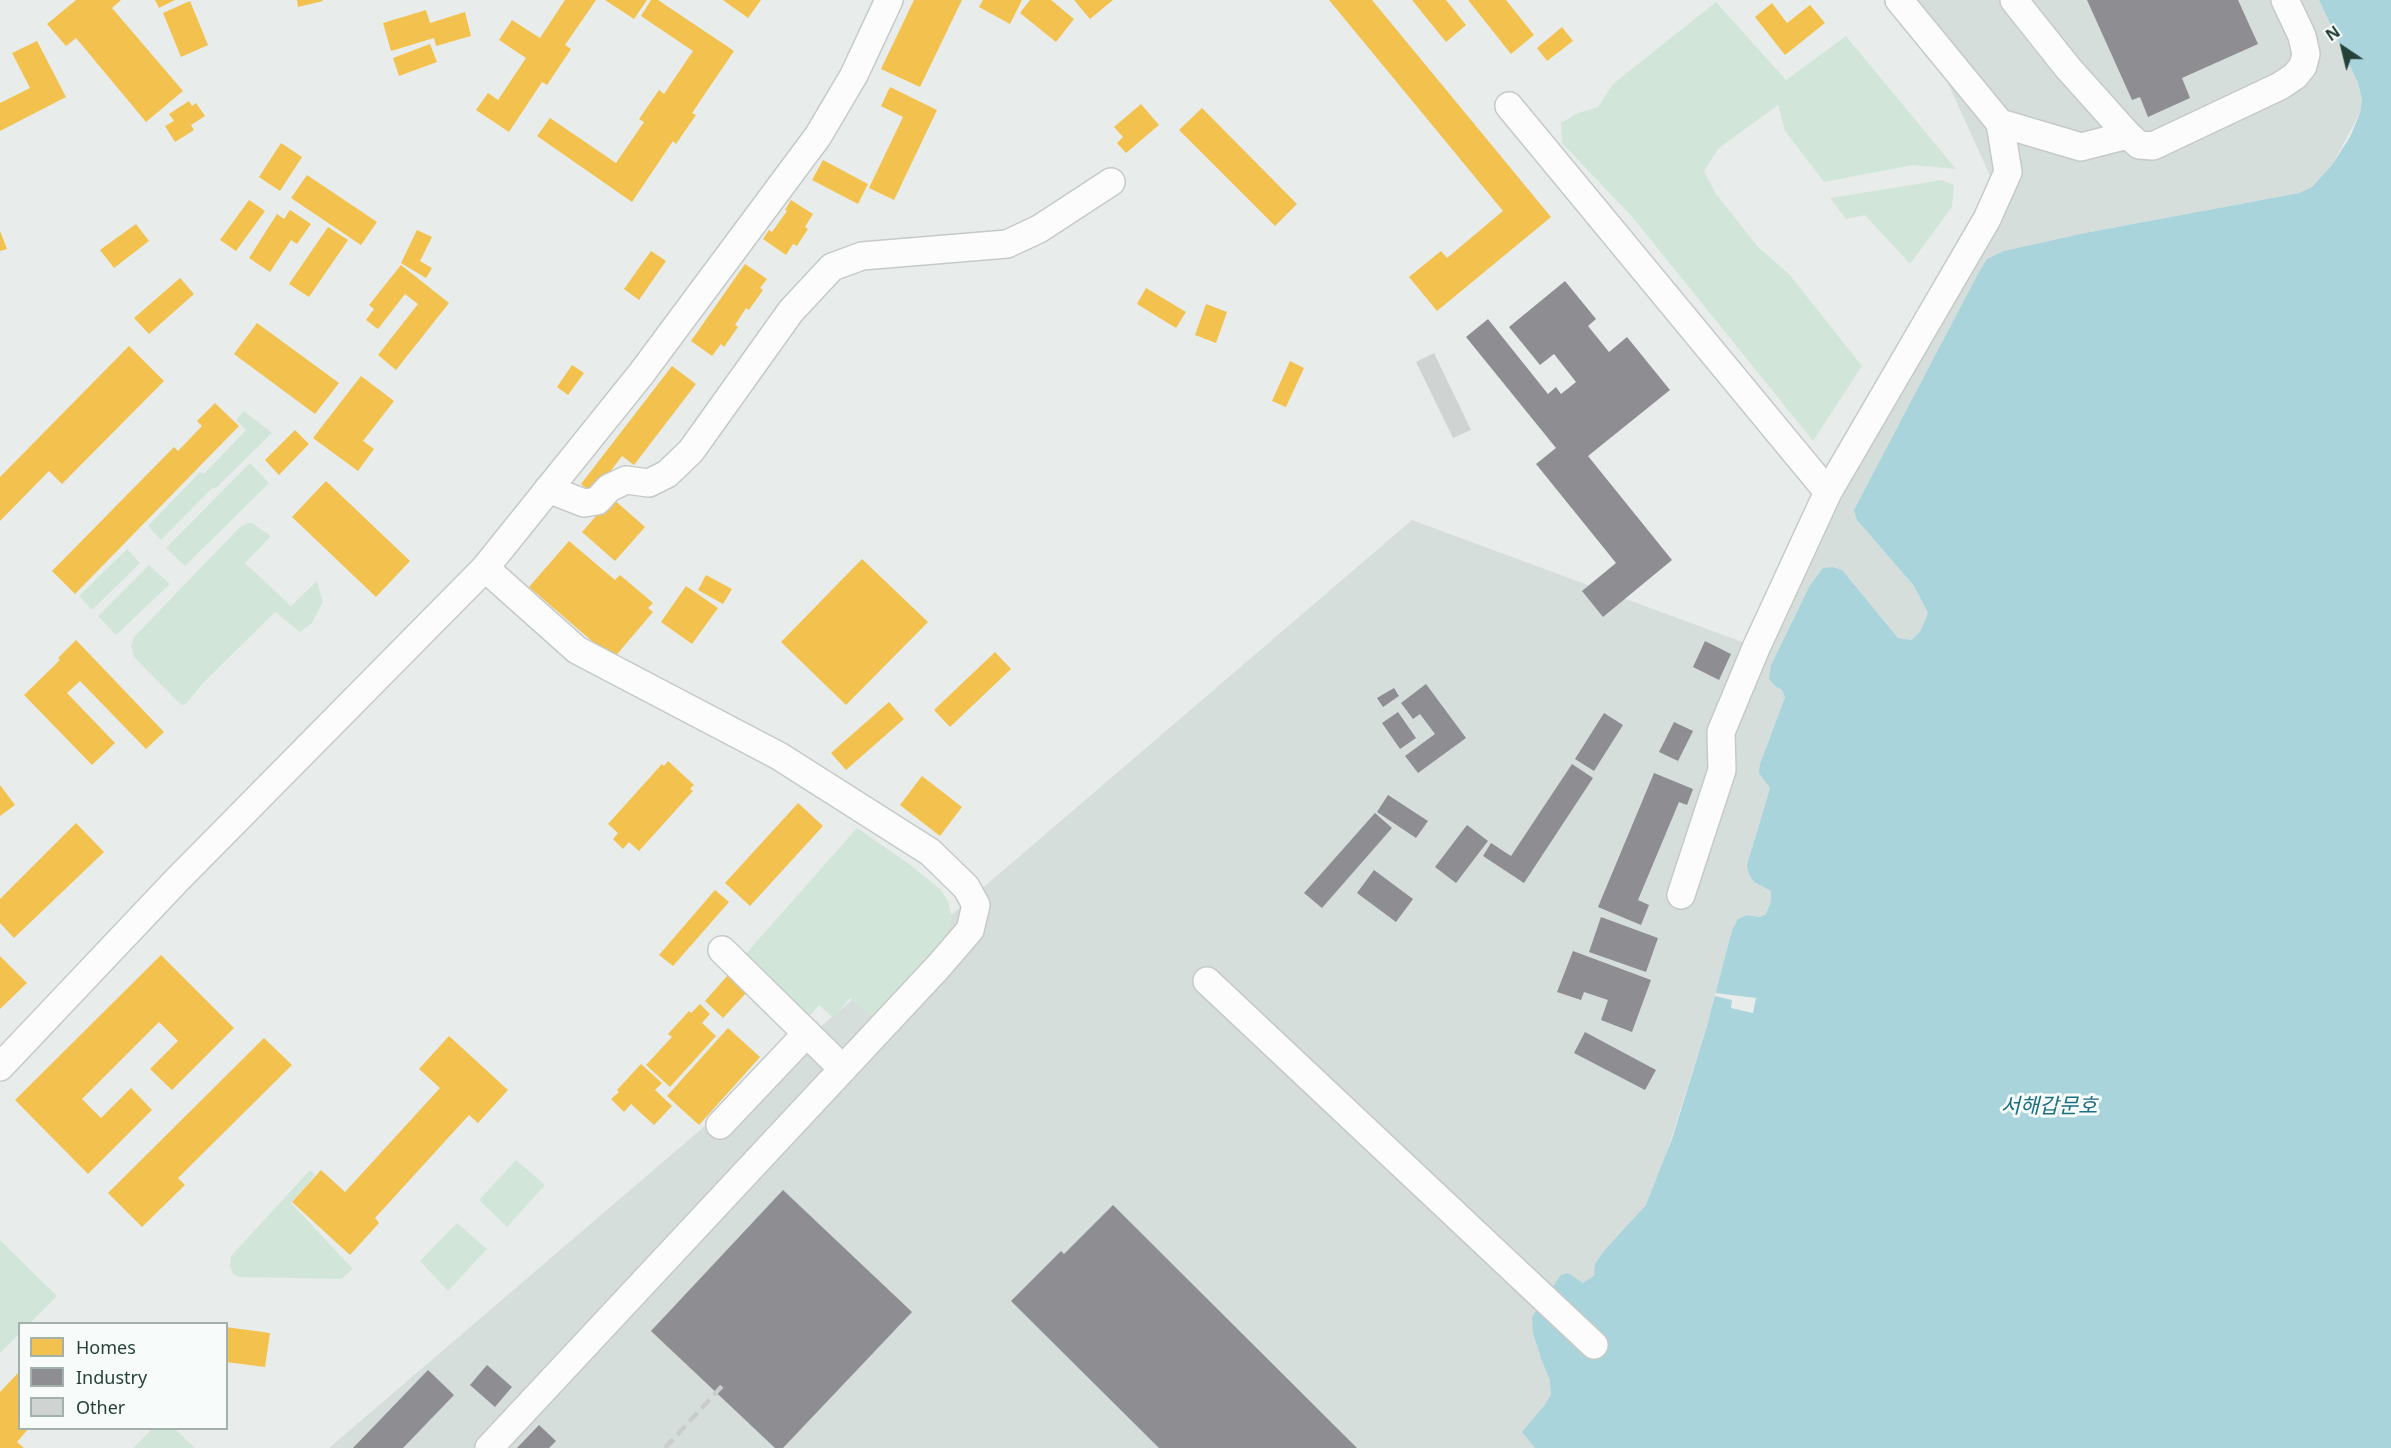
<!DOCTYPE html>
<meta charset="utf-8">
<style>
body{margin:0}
#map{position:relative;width:2391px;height:1448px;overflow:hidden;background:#e8edeb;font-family:"Noto Sans",sans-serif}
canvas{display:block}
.legend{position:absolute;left:18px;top:1322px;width:210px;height:108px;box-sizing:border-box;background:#f7fbf9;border:2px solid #a3b1ad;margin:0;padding:8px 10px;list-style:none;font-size:18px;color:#24423a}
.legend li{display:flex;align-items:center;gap:12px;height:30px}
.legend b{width:30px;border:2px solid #a3b1ad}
.north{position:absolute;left:2313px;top:18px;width:60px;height:60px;-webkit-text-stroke:4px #f7fbf9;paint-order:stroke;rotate:325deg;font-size:16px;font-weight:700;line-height:24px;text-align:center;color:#24423a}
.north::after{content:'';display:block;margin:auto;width:21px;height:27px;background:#24423a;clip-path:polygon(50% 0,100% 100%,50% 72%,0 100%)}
</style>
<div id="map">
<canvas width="2391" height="1448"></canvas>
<ul class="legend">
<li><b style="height:16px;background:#f2c14e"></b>Homes</li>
<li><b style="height:16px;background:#8d8d92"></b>Industry</li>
<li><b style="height:16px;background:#cfd4d2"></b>Other</li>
</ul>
<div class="north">N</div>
</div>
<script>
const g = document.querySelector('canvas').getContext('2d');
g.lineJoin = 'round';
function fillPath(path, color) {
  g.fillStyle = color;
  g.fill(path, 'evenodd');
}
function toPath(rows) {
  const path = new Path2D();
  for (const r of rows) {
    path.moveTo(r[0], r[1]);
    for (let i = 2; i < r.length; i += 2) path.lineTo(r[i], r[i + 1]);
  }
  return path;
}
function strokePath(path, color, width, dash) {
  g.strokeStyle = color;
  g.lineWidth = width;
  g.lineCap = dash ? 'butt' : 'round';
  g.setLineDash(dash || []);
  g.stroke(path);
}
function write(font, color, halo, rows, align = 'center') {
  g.font = font + ' "Noto Sans","Noto Sans KR",sans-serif';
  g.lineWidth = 6;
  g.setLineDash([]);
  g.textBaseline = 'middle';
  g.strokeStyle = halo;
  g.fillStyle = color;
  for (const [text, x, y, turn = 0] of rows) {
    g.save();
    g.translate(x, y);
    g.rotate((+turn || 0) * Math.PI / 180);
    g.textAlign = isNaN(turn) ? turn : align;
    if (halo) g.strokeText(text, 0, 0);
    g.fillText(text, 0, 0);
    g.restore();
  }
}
fillPath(toPath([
 [1910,0,2319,0,2358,83,2362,99,2360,113,2332,165,2312,187,2299,193,2090,232,1857,520,1914,586,1928,613,1921,630,1912,640,1898,638,1842,571,1823,568,1810,585,1771,665,1775,686,1782,690,1785,697,1760,764,1770,788,1752,848,1754,882,1771,891,1771,901,1766,914,1760,917,1747,915,1738,920,1732,930,1707,1026,1666,1155,1959,1448,329,1448,1412,520,1764,650,1992,180]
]), '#d6dedb');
fillPath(toPath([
 [1716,2,1786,80,1846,36,1956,169,1913,165,1824,182,1785,131,1778,105,1719,148,1704,171,1716,194,1758,247,1789,274,1862,366,1813,441,1634,219,1562,143,1561,123,1578,113,1598,107,1613,84],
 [1942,180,1954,185,1952,207,1910,264,1865,215,1846,219,1830,198],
 [244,411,272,433,217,487,211,489,161,540,148,526,200,472,204,474,246,430,236,420],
 [250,463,269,483,185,566,166,548],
 [248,523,252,523,271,536,245,563,291,606,317,581,323,602,312,623,300,632,275,612,202,684,186,704,181,705,134,657,131,646,134,637,240,527],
 [127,549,140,563,92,610,79,596],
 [149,565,170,584,116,635,98,616],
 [857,828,909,864,940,889,948,901,952,918,946,936,872,1016,850,998,833,1018,819,1005,807,1019,742,958],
 [516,1160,545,1185,507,1227,479,1200],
 [310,1170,315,1175,291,1203,353,1269,341,1279,239,1277,233,1274,230,1266,231,1256],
 [457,1223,487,1249,448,1291,420,1261],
 [0,1240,57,1296,30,1323,20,1324,19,1334,0,1353],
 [153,1428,175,1429,195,1448,133,1448]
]), '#d1e6d8');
fillPath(toPath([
 [2319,0,2391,0,2391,1448,1535,1448,1522,1432,1544,1406,1551,1395,1550,1380,1542,1361,1533,1333,1532,1317,1561,1275,1568,1273,1583,1283,1594,1276,1595,1264,1603,1252,1646,1205,1672,1139,1707,1026,1732,930,1738,919,1747,915,1760,917,1766,914,1771,901,1771,891,1754,882,1749,874,1747,865,1770,788,1759,773,1760,764,1785,697,1782,690,1775,686,1769,679,1771,665,1810,585,1823,568,1832,567,1842,570,1898,638,1912,640,1921,630,1928,613,1914,586,1857,520,1854,510,1978,274,1987,259,2004,251,2090,232,2299,193,2312,187,2332,165,2350,137,2360,113,2362,99,2358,83]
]), '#a9d4db');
fillPath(toPath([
 [1715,993,1756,998,1753,1013,1731,1008,1732,1000,1715,996]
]), '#e8edeb');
fillPath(toPath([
 [76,0,121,0,112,8,183,91,146,122,76,38,66,46,47,24],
 [155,0,175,0,159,8],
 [297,0,322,0,323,1,298,7],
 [565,0,596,0,565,45,571,49,547,85,542,82,509,132,476,110,488,93,498,100,526,58,499,40,512,20,540,38],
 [605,0,647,0,634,19],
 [651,0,658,0,734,51,692,113,696,115,676,144,673,141,632,202,537,136,550,118,616,163,644,122,639,119,659,90,664,94,693,51,641,16],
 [723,0,761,0,748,18],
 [914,0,962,0,920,87,881,69],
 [983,0,1022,0,1010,24,979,7],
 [1030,0,1051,0,1074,19,1056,42,1020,13],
 [1074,0,1113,0,1090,19],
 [1329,0,1372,0,1551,217,1437,311,1409,277,1441,251,1447,258,1503,211],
 [1412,0,1446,0,1466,25,1446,42],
 [1468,0,1506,0,1534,35,1511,54],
 [190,1,208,45,181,57,163,13],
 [1772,3,1787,23,1810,5,1825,23,1785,55,1755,17],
 [426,10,430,23,465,12,471,36,436,46,434,38,391,51,383,23],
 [1562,27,1573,41,1547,61,1537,48],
 [37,41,66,97,0,131,0,103,30,88,12,53],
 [430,44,437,62,399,76,393,58],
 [890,87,937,110,894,200,869,188,903,117,881,106],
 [189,101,192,106,196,103,205,116,191,125,194,130,175,142,165,126,174,121,169,114],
 [1141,104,1159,125,1126,153,1117,143,1123,137,1114,127],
 [1202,108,1297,204,1275,226,1179,130],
 [281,143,302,157,280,191,259,177],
 [823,160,868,184,858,204,812,180],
 [307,175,377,222,361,245,291,198],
 [249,200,265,211,236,251,220,240],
 [791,200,813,214,805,227,808,229,797,246,793,244,786,255,763,239,769,230,772,232,787,211,785,210],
 [290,210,311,224,297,244,291,240,270,272,249,258,277,214,284,219],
 [136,224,149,241,114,268,100,250],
 [328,227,348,240,309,297,289,284],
 [417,230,432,237,420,261,432,268,426,278,401,263],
 [0,231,7,249,0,251],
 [651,251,666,261,639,300,624,289],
 [745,264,767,279,760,288,763,290,749,310,746,308,735,325,738,327,724,347,721,344,712,356,691,341],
 [401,265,449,303,396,370,378,355,418,304,405,294,378,329,366,320,374,309,369,305],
 [180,278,194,294,149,334,134,318],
 [1146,288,1186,312,1176,328,1137,304],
 [1206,304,1227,312,1216,343,1195,335],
 [257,323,339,383,315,414,234,354],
 [129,346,164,381,62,484,49,471,0,521,0,477],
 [1290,361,1304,368,1286,407,1272,401],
 [572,365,584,373,568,395,557,387],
 [672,366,696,384,634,465,622,456,593,494,581,484],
 [361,376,394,401,363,441,374,449,358,471,313,438],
 [215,403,239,426,75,594,52,571,174,447,178,451,202,426,197,421],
 [295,430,309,444,279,475,265,460],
 [326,481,410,561,376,597,292,517],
 [612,498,645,527,615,561,582,532],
 [569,541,615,580,620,575,653,603,648,608,653,612,613,659,529,587],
 [862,559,928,622,846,705,781,642],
 [706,575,732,589,723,604,698,590],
 [686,586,718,608,692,644,661,622],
 [76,640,164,732,146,749,80,681,67,693,115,743,92,765,24,695,60,660,58,658],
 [995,652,1011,669,950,727,934,710],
 [889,702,904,719,846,770,831,753],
 [668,761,694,785,690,789,693,791,639,851,629,842,623,849,613,839,618,833,608,824,662,764,664,766],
 [922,776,962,807,940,836,900,805],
 [0,785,15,805,0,816],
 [798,803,823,826,750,906,725,883],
 [76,823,104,852,14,938,0,923,0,899],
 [715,890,729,902,673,966,659,955],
 [161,955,234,1028,172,1090,150,1069,178,1041,159,1022,82,1099,101,1118,131,1088,152,1110,88,1174,15,1100],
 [0,956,27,983,0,1009],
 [728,975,747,992,723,1018,705,1001],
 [700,1004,710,1014,702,1023,716,1036,670,1087,646,1065,672,1037,668,1034,689,1011,691,1013],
 [728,1028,760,1057,699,1125,667,1096],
 [449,1036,508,1090,478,1123,469,1115,375,1218,379,1223,350,1255,292,1202,321,1170,345,1192,440,1088,419,1069],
 [264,1038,292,1065,178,1178,185,1185,142,1227,108,1193],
 [641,1064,662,1083,655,1090,672,1106,654,1125,631,1104,624,1112,611,1099,619,1092,617,1090],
 [226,1327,270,1333,265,1367,226,1362],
 [20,1371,20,1428,29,1428,17,1442,24,1448,0,1448,0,1392]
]), '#f2c14e');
fillPath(toPath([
 [2087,0,2238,0,2258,44,2182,78,2190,98,2148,117,2140,97,2132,100],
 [1565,281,1596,319,1588,326,1609,352,1627,337,1670,390,1588,456,1672,560,1603,617,1582,591,1616,563,1536,464,1556,448,1466,337,1488,319,1548,394,1556,387,1561,394,1576,382,1554,354,1540,365,1509,327],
 [1705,641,1731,654,1719,680,1693,667],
 [1426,684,1466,738,1418,773,1405,756,1435,734,1420,714,1413,719,1401,703],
 [1394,688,1399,696,1383,707,1377,698],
 [1398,712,1416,738,1400,749,1382,723],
 [1604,713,1623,725,1594,771,1575,759],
 [1674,722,1693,731,1678,761,1659,752],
 [1572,764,1593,778,1524,883,1483,856,1491,843,1511,856],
 [1654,773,1693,789,1687,805,1679,802,1638,900,1649,905,1641,925,1598,907],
 [1388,795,1428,821,1416,838,1377,812],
 [1375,813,1392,828,1322,908,1304,893],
 [1467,825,1488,841,1456,883,1435,867],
 [1374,870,1413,899,1396,922,1357,893],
 [1601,917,1658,938,1646,972,1589,952],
 [1573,951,1651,980,1632,1032,1601,1020,1608,1000,1584,992,1581,1000,1557,992],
 [1585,1032,1656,1070,1645,1090,1574,1053],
 [783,1190,912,1312,783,1448,775,1448,651,1331],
 [1113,1205,1357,1448,1159,1448,1011,1301,1061,1251,1064,1254],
 [487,1365,512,1387,495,1407,470,1385],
 [428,1370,454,1395,403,1448,353,1448],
 [539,1425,556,1441,549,1448,517,1448]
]), '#8d8d92');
fillPath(toPath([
 [1434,353,1471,430,1453,438,1416,362]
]), '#cfd4d2');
const minor = toPath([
 [2014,0,2068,68,2128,135,2139,145,2153,146,2280,86,2295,76,2303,66,2306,54,2302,36,2285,0],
 [1509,106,1828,492],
 [2000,123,2081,147,2128,135],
 [548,489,584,503,597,501,609,488,626,480,649,483,667,474,691,451,791,311,832,267,862,256,1007,244,1039,229,1111,182],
 [485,568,577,650,779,756,930,852,966,887,976,905,970,930,938,967,489,1448],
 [1681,895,1722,770,1721,732,1756,648,1828,492,1987,219,2008,172,2000,123,1899,0],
 [722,950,843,1069],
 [1207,981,1594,1345],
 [0,1067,177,880,485,568,641,374,818,136,854,75,889,0],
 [720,1125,807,1033]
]);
strokePath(minor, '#c5cac8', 30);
strokePath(minor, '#fcfcfc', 27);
strokePath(toPath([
 [665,1448,722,1386]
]), '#c9cdcc', 4.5, [12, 6]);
write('italic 21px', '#1c6f80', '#f7fbf9', [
 ["서해갑문호",2049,1107]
]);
</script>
